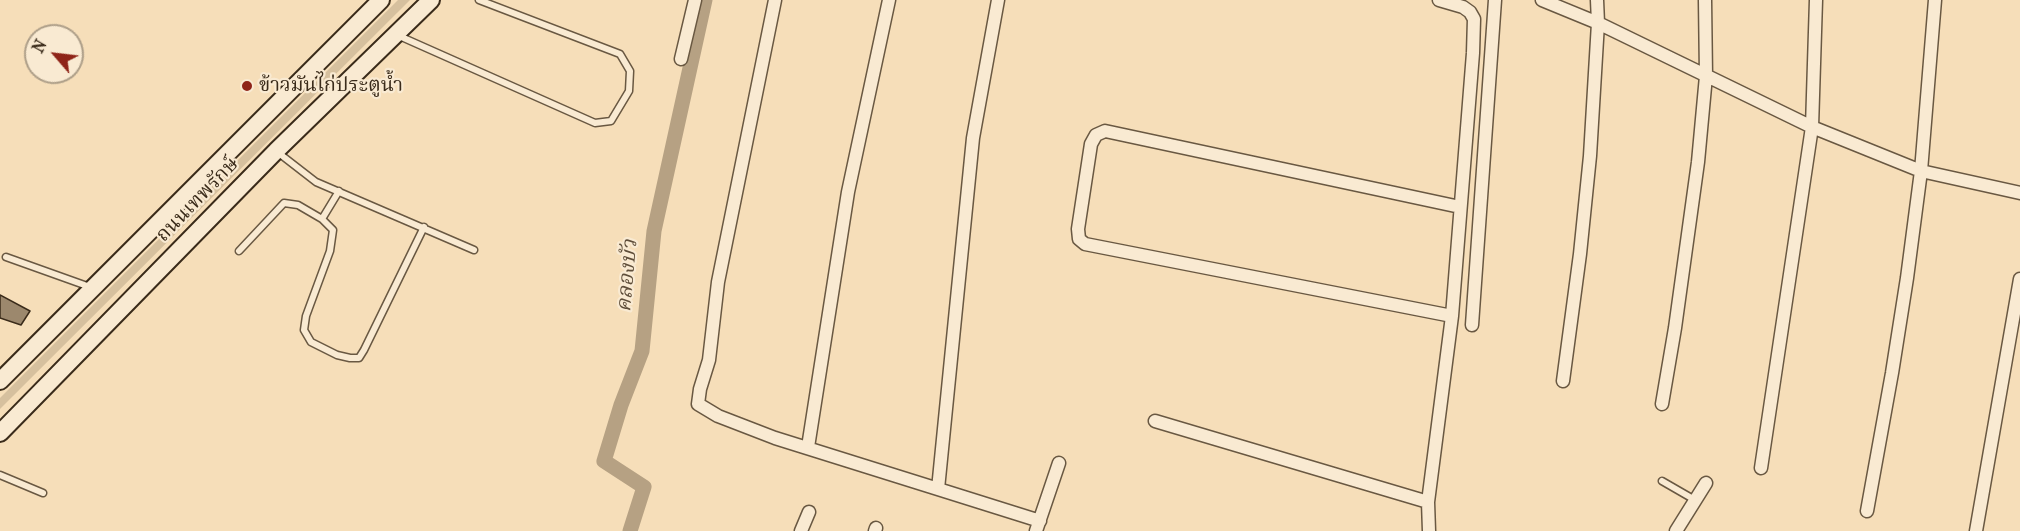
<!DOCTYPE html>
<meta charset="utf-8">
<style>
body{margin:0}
#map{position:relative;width:2020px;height:531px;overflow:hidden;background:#f6deb9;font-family:"IM FELL French Canon",serif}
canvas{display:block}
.north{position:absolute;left:24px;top:24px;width:60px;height:60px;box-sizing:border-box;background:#f9ead2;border:2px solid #ad9e88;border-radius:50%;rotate:298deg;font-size:16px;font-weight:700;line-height:24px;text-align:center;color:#3a2b1a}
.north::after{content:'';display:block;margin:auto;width:21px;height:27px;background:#8f2418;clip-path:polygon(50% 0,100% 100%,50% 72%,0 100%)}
</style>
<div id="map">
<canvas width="2020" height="531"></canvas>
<div class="north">N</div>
</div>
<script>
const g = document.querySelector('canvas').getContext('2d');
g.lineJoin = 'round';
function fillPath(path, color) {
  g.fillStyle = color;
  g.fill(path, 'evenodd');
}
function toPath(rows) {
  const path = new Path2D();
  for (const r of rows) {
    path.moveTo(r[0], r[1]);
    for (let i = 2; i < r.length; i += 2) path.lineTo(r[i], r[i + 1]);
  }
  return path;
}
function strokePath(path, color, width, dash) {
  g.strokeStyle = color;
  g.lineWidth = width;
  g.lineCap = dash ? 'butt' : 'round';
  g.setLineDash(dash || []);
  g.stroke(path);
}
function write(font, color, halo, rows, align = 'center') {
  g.font = font + ' "IM FELL French Canon","Noto Serif Thai",serif';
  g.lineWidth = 4.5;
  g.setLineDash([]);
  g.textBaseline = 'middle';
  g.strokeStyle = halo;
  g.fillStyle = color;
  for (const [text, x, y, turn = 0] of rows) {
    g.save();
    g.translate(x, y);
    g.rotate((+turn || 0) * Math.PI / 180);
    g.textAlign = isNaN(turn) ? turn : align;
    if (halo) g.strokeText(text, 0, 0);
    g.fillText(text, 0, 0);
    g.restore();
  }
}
fillPath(toPath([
 [398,0,410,0,0,409,0,398]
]), '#d6c09e');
strokePath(toPath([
 [630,531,644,487,604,461,621,405,642,351,654,231,705,0]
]), '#b6a183', 15);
const building = toPath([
 [0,295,30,311,21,325,0,318,0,295]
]);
fillPath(building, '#9c886d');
strokePath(building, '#3a2b1a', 1.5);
const lane = toPath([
 [397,35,595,123,611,121,629,91,630,71,620,54,479,0],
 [276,151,316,182,474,250],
 [339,191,322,219,333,230,330,251,306,316,304,330,311,342,337,355,350,358,359,358,364,350,424,227],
 [239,251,284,203,298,205,322,219],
 [6,257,90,287],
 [0,475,43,493],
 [1662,481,1695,500]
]);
const street = toPath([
 [775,0,718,282,709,360,700,389,698,404,718,416,775,438,938,489,973,138,998,0],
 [1542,0,1598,23,1812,127,1921,171,2020,193],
 [681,59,695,0],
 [1452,316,1085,244,1079,239,1078,229,1091,144,1096,135,1105,131,1460,207],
 [1472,325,1495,0],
 [1563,381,1580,254,1590,156,1598,23,1597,0],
 [1662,404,1675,328,1698,162,1706,76,1705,0],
 [1155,421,1428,502],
 [808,447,848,192,889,0],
 [1761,468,1812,127,1816,0],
 [938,489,1040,521],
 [1867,511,1892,373,1907,278,1921,171,1935,0],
 [801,531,809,512],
 [875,531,876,528],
 [1036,531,1059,463],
 [1429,531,1428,502,1452,316,1473,53,1474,19,1470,12,1463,7,1439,0],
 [1676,531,1706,483],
 [1976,531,2020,279]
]);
const secondary = toPath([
 [0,381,381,0],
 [0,433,276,151,431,0]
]);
strokePath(lane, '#695842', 9);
strokePath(street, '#695842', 15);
strokePath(secondary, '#3a2b1a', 20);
strokePath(lane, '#f9ead2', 6);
strokePath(street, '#f9ead2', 12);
strokePath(secondary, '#f9ead2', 16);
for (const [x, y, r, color] of [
 [247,86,6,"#8f2418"]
]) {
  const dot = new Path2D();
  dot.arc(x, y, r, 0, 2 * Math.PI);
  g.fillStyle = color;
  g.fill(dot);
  strokePath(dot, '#f9ead2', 2);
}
write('20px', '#3a2b1a', '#f9ead2', [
 ["ข้าวมันไก่ประตูน้ำ",259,86]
], 'left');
write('20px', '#3a2b1a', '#f9ead2', [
 ["ถนนเทพรักษ์",198,200,-46]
]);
write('italic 21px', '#5f4e3a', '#f9ead2', [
 ["คลองบัว",628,276,-85]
]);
</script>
